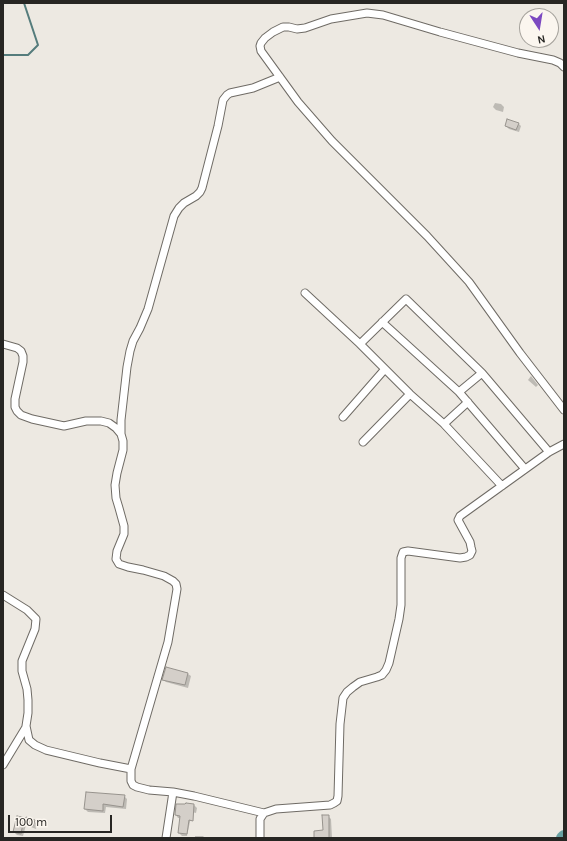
<!DOCTYPE html>
<style>
body{margin:0}
#map{position:relative;width:567px;height:841px;overflow:hidden;background:#ede9e2;font-family:Karla,sans-serif}
canvas{display:block}
.frame{position:absolute;inset:0;border:4px solid #272623;pointer-events:none}
.north{position:absolute;left:519px;top:8px;width:40px;height:40px;box-sizing:border-box;background:#fbf6ef;border:1px solid #a6a39d;border-radius:50%;rotate:168deg;font-size:11px;font-weight:700;line-height:16px;text-align:center;color:#272623}
.north::after{content:'';display:block;margin:auto;width:14px;height:18px;background:#7c49c1;clip-path:polygon(50% 0,100% 100%,50% 72%,0 100%)}
.scale{position:absolute;left:8px;top:815px;width:104px;height:18px;box-sizing:border-box;border:2px solid #272623;border-top:0;padding-left:5px;font-size:12px;line-height:14px;white-space:nowrap;color:#272623;-webkit-text-stroke:3px #fbf6ef;paint-order:stroke}
</style>
<div id="map">
<canvas width="567" height="841"></canvas>
<div class="frame"></div>
<div class="north">N</div>
<div class="scale">100 m</div>
</div>
<script>
const g = document.querySelector('canvas').getContext('2d');
g.lineJoin = 'round';
function fillPath(path, color) {
  g.fillStyle = color;
  g.fill(path, 'evenodd');
}
function toPath(rows) {
  const path = new Path2D();
  for (const r of rows) {
    path.moveTo(r[0], r[1]);
    for (let i = 2; i < r.length; i += 2) path.lineTo(r[i], r[i + 1]);
  }
  return path;
}
function strokePath(path, color, width, dash) {
  g.strokeStyle = color;
  g.lineWidth = width;
  g.lineCap = dash ? 'butt' : 'round';
  g.setLineDash(dash || []);
  g.stroke(path);
}
fillPath(toPath([
 [495,103,501,104,504,107,503,112,496,110,493,107],
 [518,123,521,126,519,132,509,129,506,126],
 [531,376,538,385,536,387,528,380],
 [188,674,191,676,188,688,166,682,163,679],
 [124,796,127,799,126,809,106,807,105,813,88,812,85,809],
 [177,805,194,805,197,808,196,813,192,812,187,836,182,836,179,833,181,818,178,818,176,815],
 [328,816,331,819,332,838,315,838,324,831],
 [17,817,34,821,37,824,36,829,26,825,23,836,17,835,14,832],
 [195,836,203,836,205,838,195,838]
]), '#0003');
strokePath(toPath([
 [3,55,28,55,38,45,24,3]
]), '#557c7c', 2);
strokePath(toPath([
 [562,838,564,836]
]), '#69a1a2', 12);
const building = toPath([
 [507,119,519,123,516,130,505,126,507,119],
 [166,667,188,673,185,685,162,680,166,667],
 [86,792,125,795,123,807,103,804,103,811,84,809,86,792],
 [186,803,194,804,193,821,189,820,187,834,178,833,180,816,175,815,176,804,185,804,186,803],
 [322,815,329,815,329,838,314,838,314,831,323,830,322,815],
 [17,816,26,818,26,817,35,820,33,826,23,823,21,834,13,832,17,816]
]);
fillPath(building, '#d4cfc9');
strokePath(building, '#97938d', 1);
const street = toPath([
 [564,67,560,63,553,60,518,53,440,32,383,15,367,13,331,19,305,28,297,29,289,27,283,27,273,32,265,38,261,43,260,46,261,51,298,102,332,141,427,236,469,282,520,353,564,410],
 [305,293,360,344,410,394,444,424,502,486],
 [382,322,459,392,525,469],
 [3,344,17,348,21,351,23,356,23,362,15,399,15,407,17,411,21,415,32,419,64,426,86,421,101,421,109,423,116,428,121,434,123,441,123,450,117,473,115,485,116,498,119,508,124,526,124,534,117,551,116,559,119,564,128,567,143,570,164,576,173,581,176,584,177,589,176,595,168,642,131,769,131,781,133,785,137,787,149,790,173,792,194,796,264,813],
 [360,344,406,299,482,373,549,452],
 [459,392,482,373],
 [343,417,385,369],
 [444,424,468,402],
 [121,434,121,420,127,367,130,351,133,341,140,328,148,309,174,216,179,208,184,203,196,196,200,192,202,188,218,126,223,100,227,95,230,93,253,88,280,77],
 [363,442,410,394],
 [3,595,27,610,36,619,35,629,22,661,22,671,27,689,28,700,28,713,26,726,29,740,35,745,46,750,100,763,131,769],
 [3,765,26,727],
 [166,838,173,792],
 [260,838,260,819,264,813,276,809,330,805,334,803,337,801,338,796,340,724,343,698,347,692,353,687,360,682,377,677,382,675,386,670,389,663,399,619,401,605,401,558,403,552,408,551,460,558,466,557,470,555,472,551,471,547,470,542,458,520,460,516,549,452,564,444]
]);
strokePath(street, '#6f6b65', 9);
strokePath(street, '#fff', 7);
</script>
